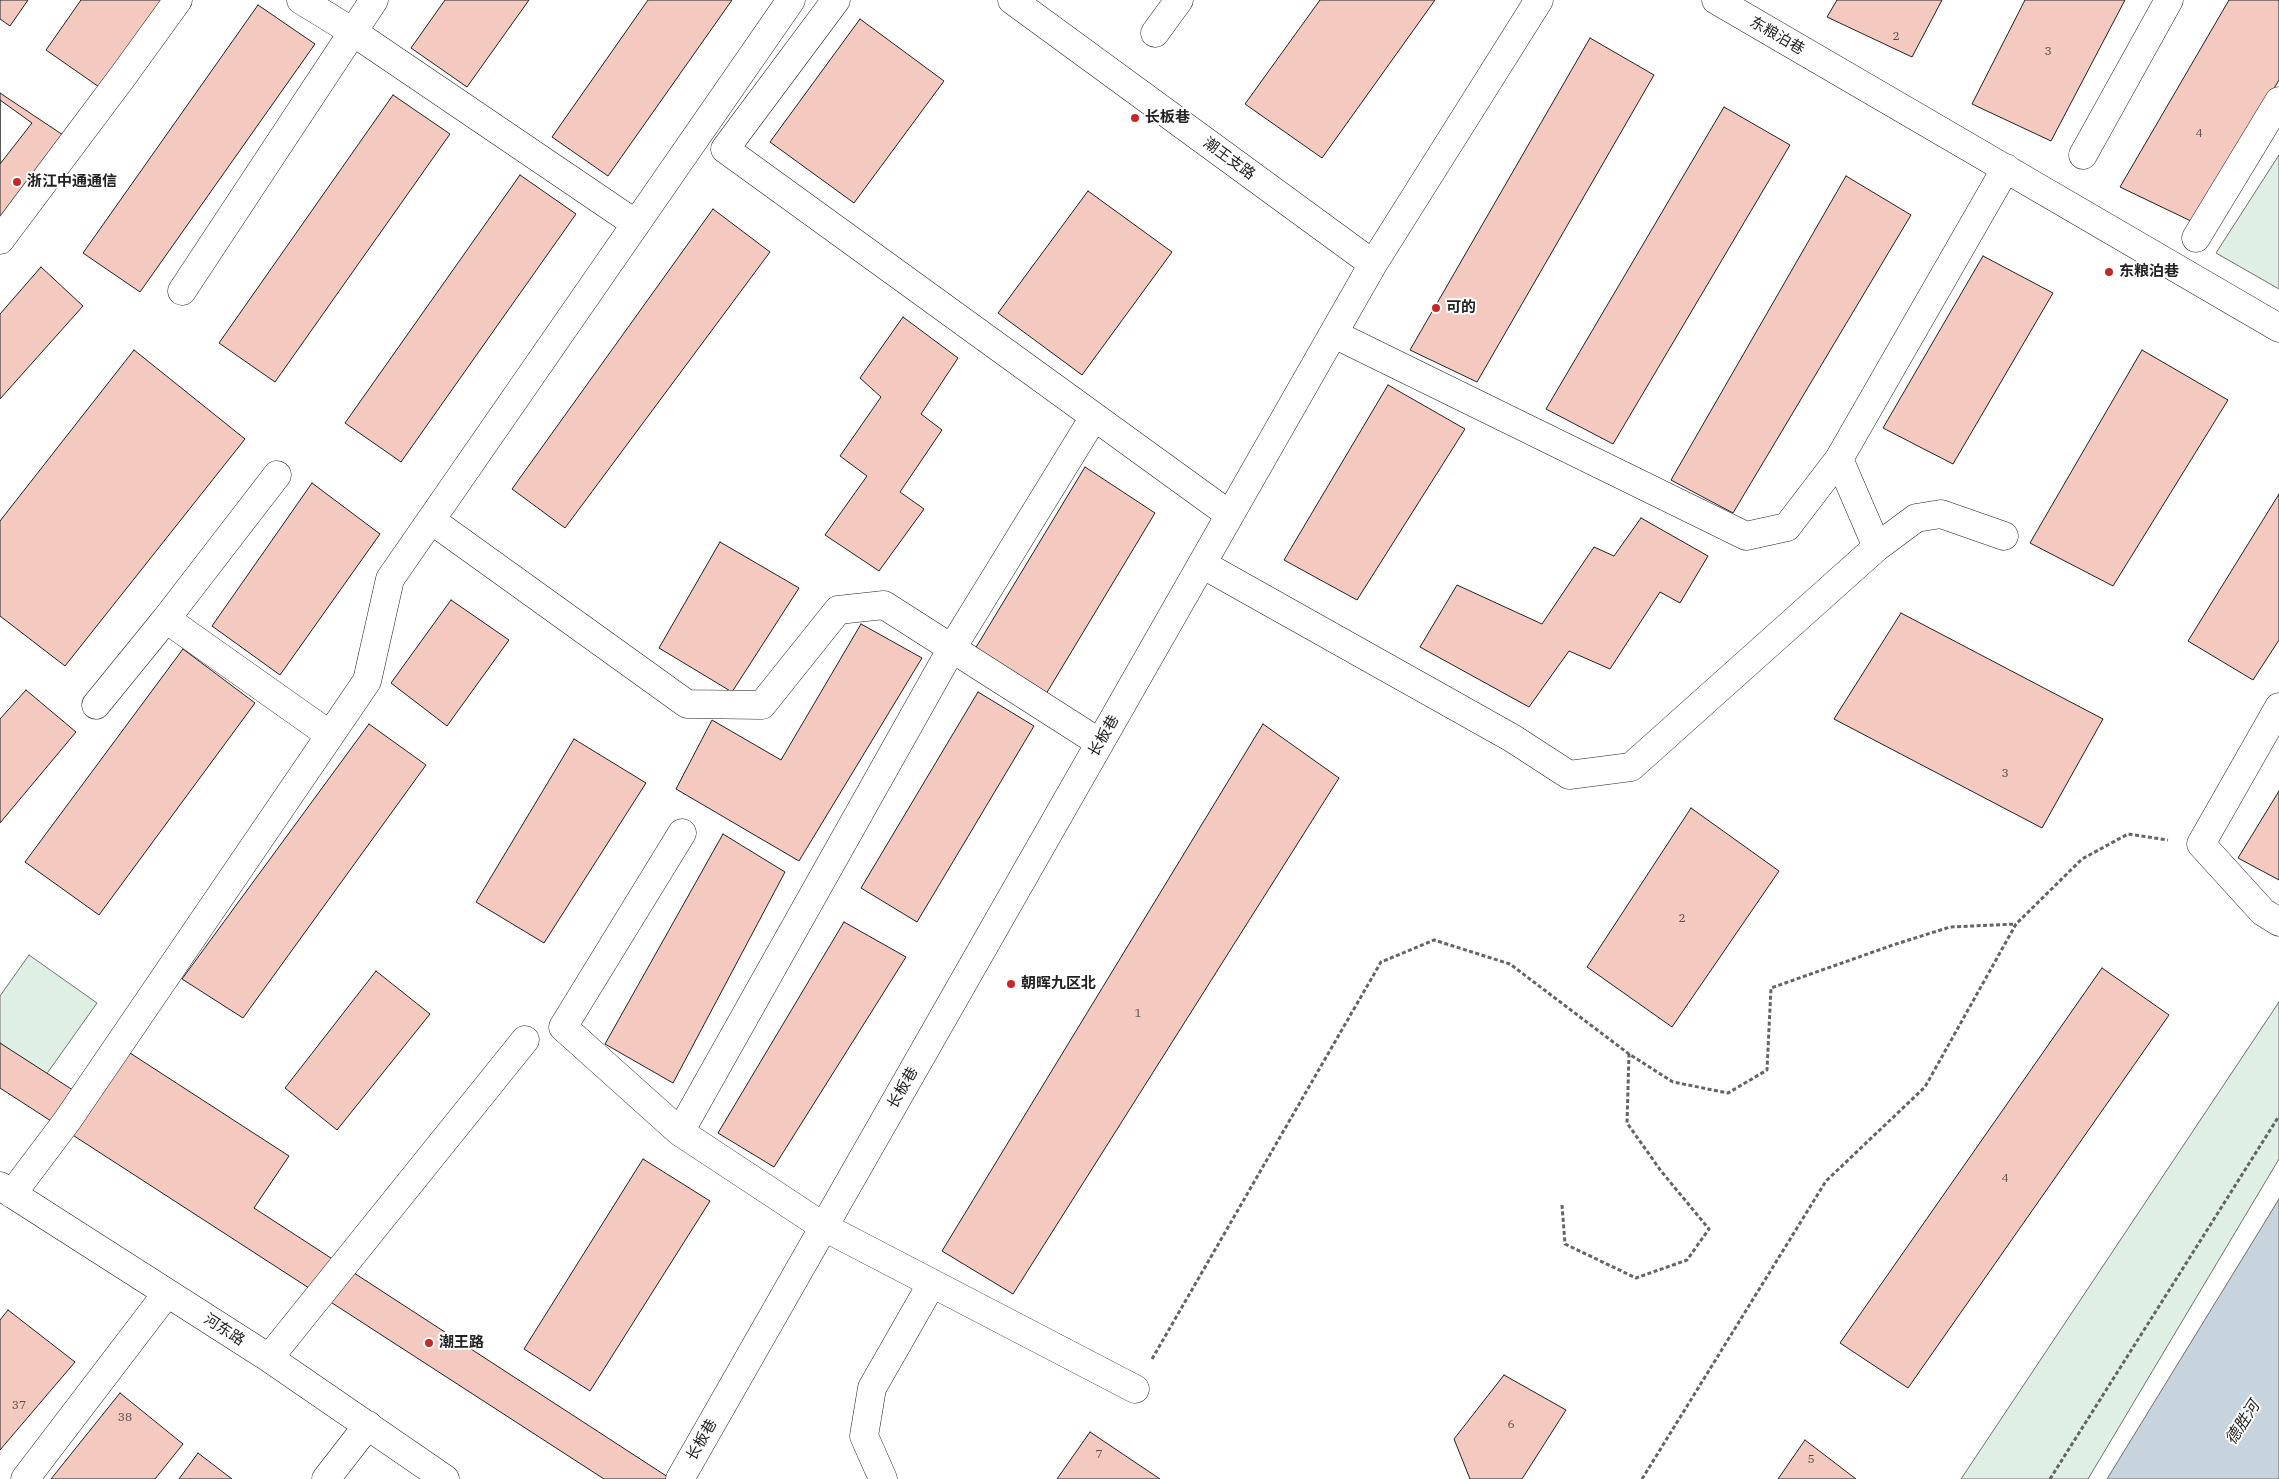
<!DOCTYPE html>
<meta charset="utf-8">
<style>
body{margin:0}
canvas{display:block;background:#fff}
</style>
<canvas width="2279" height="1479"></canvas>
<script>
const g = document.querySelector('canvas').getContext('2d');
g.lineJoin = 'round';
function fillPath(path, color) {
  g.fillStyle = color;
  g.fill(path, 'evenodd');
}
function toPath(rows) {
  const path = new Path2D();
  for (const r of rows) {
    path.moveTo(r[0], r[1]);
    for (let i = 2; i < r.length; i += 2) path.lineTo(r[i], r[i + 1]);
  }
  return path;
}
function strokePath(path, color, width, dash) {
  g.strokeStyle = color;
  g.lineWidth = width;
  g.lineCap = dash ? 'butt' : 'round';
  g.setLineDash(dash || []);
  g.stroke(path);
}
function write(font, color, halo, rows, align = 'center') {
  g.font = font + ' "IBM Plex Serif","Noto Sans SC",serif';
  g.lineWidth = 4;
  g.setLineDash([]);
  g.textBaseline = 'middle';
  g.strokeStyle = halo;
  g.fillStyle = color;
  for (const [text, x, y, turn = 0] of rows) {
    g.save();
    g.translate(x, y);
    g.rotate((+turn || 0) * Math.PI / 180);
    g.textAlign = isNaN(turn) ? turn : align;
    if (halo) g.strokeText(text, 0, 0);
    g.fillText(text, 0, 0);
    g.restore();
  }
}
const green = toPath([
 [2279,155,2279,289,2216,253,2279,155],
 [29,955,97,1003,31,1096,0,1074,0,996,29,955],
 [2279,1002,2279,1159,2088,1479,1961,1479,2279,1002]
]);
fillPath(green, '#e0efe3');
strokePath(green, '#6f6f6f', 1);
const water = toPath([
 [2279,1199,2279,1479,2107,1479,2279,1199]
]);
fillPath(water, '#c7d3dd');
strokePath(water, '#6f6f6f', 1);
const building = toPath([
 [0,0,28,0,10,26,0,19,0,0],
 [81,0,165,0,102,89,46,50,81,0],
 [445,0,529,0,467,87,411,48,445,0],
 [648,0,732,0,608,176,552,137,648,0],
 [1320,0,1435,0,1322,158,1245,104,1320,0],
 [1837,0,1942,0,1912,57,1827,17,1837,0],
 [2025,0,2125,0,2051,141,1972,104,2025,0],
 [2229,0,2279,0,2279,80,2195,223,2120,187,2229,0],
 [258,5,315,44,140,292,83,253,258,5],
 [860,19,944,81,854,203,770,142,860,19],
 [1590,38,1654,75,1477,382,1410,350,1590,38],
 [0,93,69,139,0,226,0,93],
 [393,95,450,134,275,382,219,343,393,95],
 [0,100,32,123,0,164,0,100],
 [1724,107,1790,145,1613,444,1546,409,1724,107],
 [520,175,576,214,401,462,345,423,520,175],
 [1846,176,1911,215,1733,513,1671,480,1846,176],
 [1088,191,1172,252,1082,375,998,313,1088,191],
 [713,209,770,252,565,528,512,489,713,209],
 [1983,256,2053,293,1953,464,1883,428,1983,256],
 [41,267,83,306,0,399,0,314,41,267],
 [903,317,958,358,921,414,942,430,900,492,924,509,879,571,825,535,867,476,840,456,881,397,860,378,903,317],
 [134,350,245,439,65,666,0,616,0,521,134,350],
 [2142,350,2228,400,2113,586,2030,543,2142,350],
 [1388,385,1465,429,1357,600,1284,560,1388,385],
 [1085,467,1155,513,1046,694,972,654,1085,467],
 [312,483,380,534,280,675,212,626,312,483],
 [2279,494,2279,640,2253,680,2188,641,2279,494],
 [1641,518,1708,556,1680,603,1660,592,1610,669,1569,651,1529,707,1420,647,1457,585,1542,624,1594,547,1614,556,1641,518],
 [720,542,799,588,732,692,659,648,720,542],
 [451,600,509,640,447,726,391,683,451,600],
 [1901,613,2103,719,2042,828,1834,719,1901,613],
 [861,624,922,658,799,861,676,789,712,720,781,760,861,624],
 [183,649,255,703,99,915,25,862,183,649],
 [26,690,76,732,0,823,0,719,26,690],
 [978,692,1034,726,917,922,861,888,978,692],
 [369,724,426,765,243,1018,182,979,369,724],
 [1263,724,1339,778,1013,1294,942,1251,1263,724],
 [574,739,646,783,544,943,476,902,574,739],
 [2279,791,2279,880,2238,858,2279,791],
 [1691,808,1779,871,1672,1027,1587,967,1691,808],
 [723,834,785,872,673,1083,605,1044,723,834],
 [844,922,906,957,774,1167,718,1133,844,922],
 [2102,968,2169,1015,1908,1388,1840,1343,2102,968],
 [376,971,430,1014,337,1130,285,1088,376,971],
 [0,1043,93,1103,130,1053,289,1156,254,1208,671,1479,604,1479,0,1088,0,1043],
 [643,1159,710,1201,590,1391,524,1349,643,1159],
 [8,1310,75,1362,0,1450,0,1320,8,1310],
 [1504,1375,1566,1410,1522,1479,1470,1479,1454,1439,1504,1375],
 [120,1393,183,1444,155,1479,51,1479,120,1393],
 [1090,1432,1160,1479,1057,1479,1090,1432],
 [1805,1440,1856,1479,1778,1479,1805,1440],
 [198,1453,232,1479,179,1479,198,1453]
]);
fillPath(building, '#f3c9c0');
strokePath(building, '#222', 1);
const minor = toPath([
 [301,0,353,32,636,224],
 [836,0,725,149,1230,515],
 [1012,0,1373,264],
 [1716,0,2279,328],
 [1155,33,1179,0],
 [2083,155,2169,0],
 [2196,238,2279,101],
 [0,240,123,76,178,0],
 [182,291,374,0],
 [1334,334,1746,536,1787,527,1839,459],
 [1094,417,952,648,680,1132,824,1227,1135,1389],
 [277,475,166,619,330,735],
 [431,520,687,704,762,705,838,610,884,605,1100,743],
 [1877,547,1839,459,2006,168],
 [1202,564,1512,738,1569,775,1631,767,1877,547,1916,518,1941,514,2004,536],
 [96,705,166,619],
 [2279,707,2201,844,2263,912,2279,922],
 [680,1132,563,1027,682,833],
 [0,1186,269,1358,445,1479],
 [12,1194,67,1121,367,681,390,579,791,0],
 [269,1358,525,1040],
 [25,1479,167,1293],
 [326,1479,368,1425],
 [680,1479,1373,264,1539,0],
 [883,1479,864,1436,872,1388,932,1283]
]);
strokePath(minor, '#222', 29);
strokePath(toPath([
 [1562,1205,1565,1244,1636,1278,1687,1260,1709,1229,1661,1171,1627,1123,1629,1054],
 [1152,1359,1381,962,1434,940,1510,964,1629,1054,1673,1082,1728,1093,1767,1070,1771,988,1893,945,1950,927,2016,924],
 [1642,1479,1826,1181,1925,1087,2016,924,2082,859,2128,834,2168,840],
 [2050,1479,2279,1116]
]), '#646464', 3, [4, 2.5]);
strokePath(minor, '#fff', 28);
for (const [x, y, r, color] of [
 [1135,118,5,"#c62828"],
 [17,182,5,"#c62828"],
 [2109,272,5,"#c62828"],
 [1436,308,5,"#c62828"],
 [1011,984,5,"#c62828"],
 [429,1343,5,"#c62828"]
]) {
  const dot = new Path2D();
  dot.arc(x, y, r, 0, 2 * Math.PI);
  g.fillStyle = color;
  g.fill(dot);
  strokePath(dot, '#fff', 2);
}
write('12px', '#564c4a', null, [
 ["2",1896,37],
 ["3",2048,52],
 ["4",2199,134],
 ["3",2005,774],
 ["2",1682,919],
 ["1",1138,1014],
 ["4",2005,1179],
 ["37",19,1406],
 ["38",125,1418],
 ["6",1511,1425],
 ["7",1099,1455],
 ["5",1811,1460]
]);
write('15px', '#222', '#fff', [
 ["东粮泊巷",1777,36,30],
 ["潮王支路",1229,159,36],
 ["长板巷",1104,736,-60],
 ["长板巷",903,1088,-60],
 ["河东路",224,1330,33],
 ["长板巷",702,1440,-60]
]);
write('bold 15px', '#222', '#fff', [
 ["长板巷",1145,118],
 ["浙江中通通信",27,182],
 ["东粮泊巷",2119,272],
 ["可的",1446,308],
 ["朝晖九区北",1021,984],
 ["潮王路",439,1343]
], 'left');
write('italic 16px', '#222', '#fff', [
 ["德胜河",2243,1423,-57]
]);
</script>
